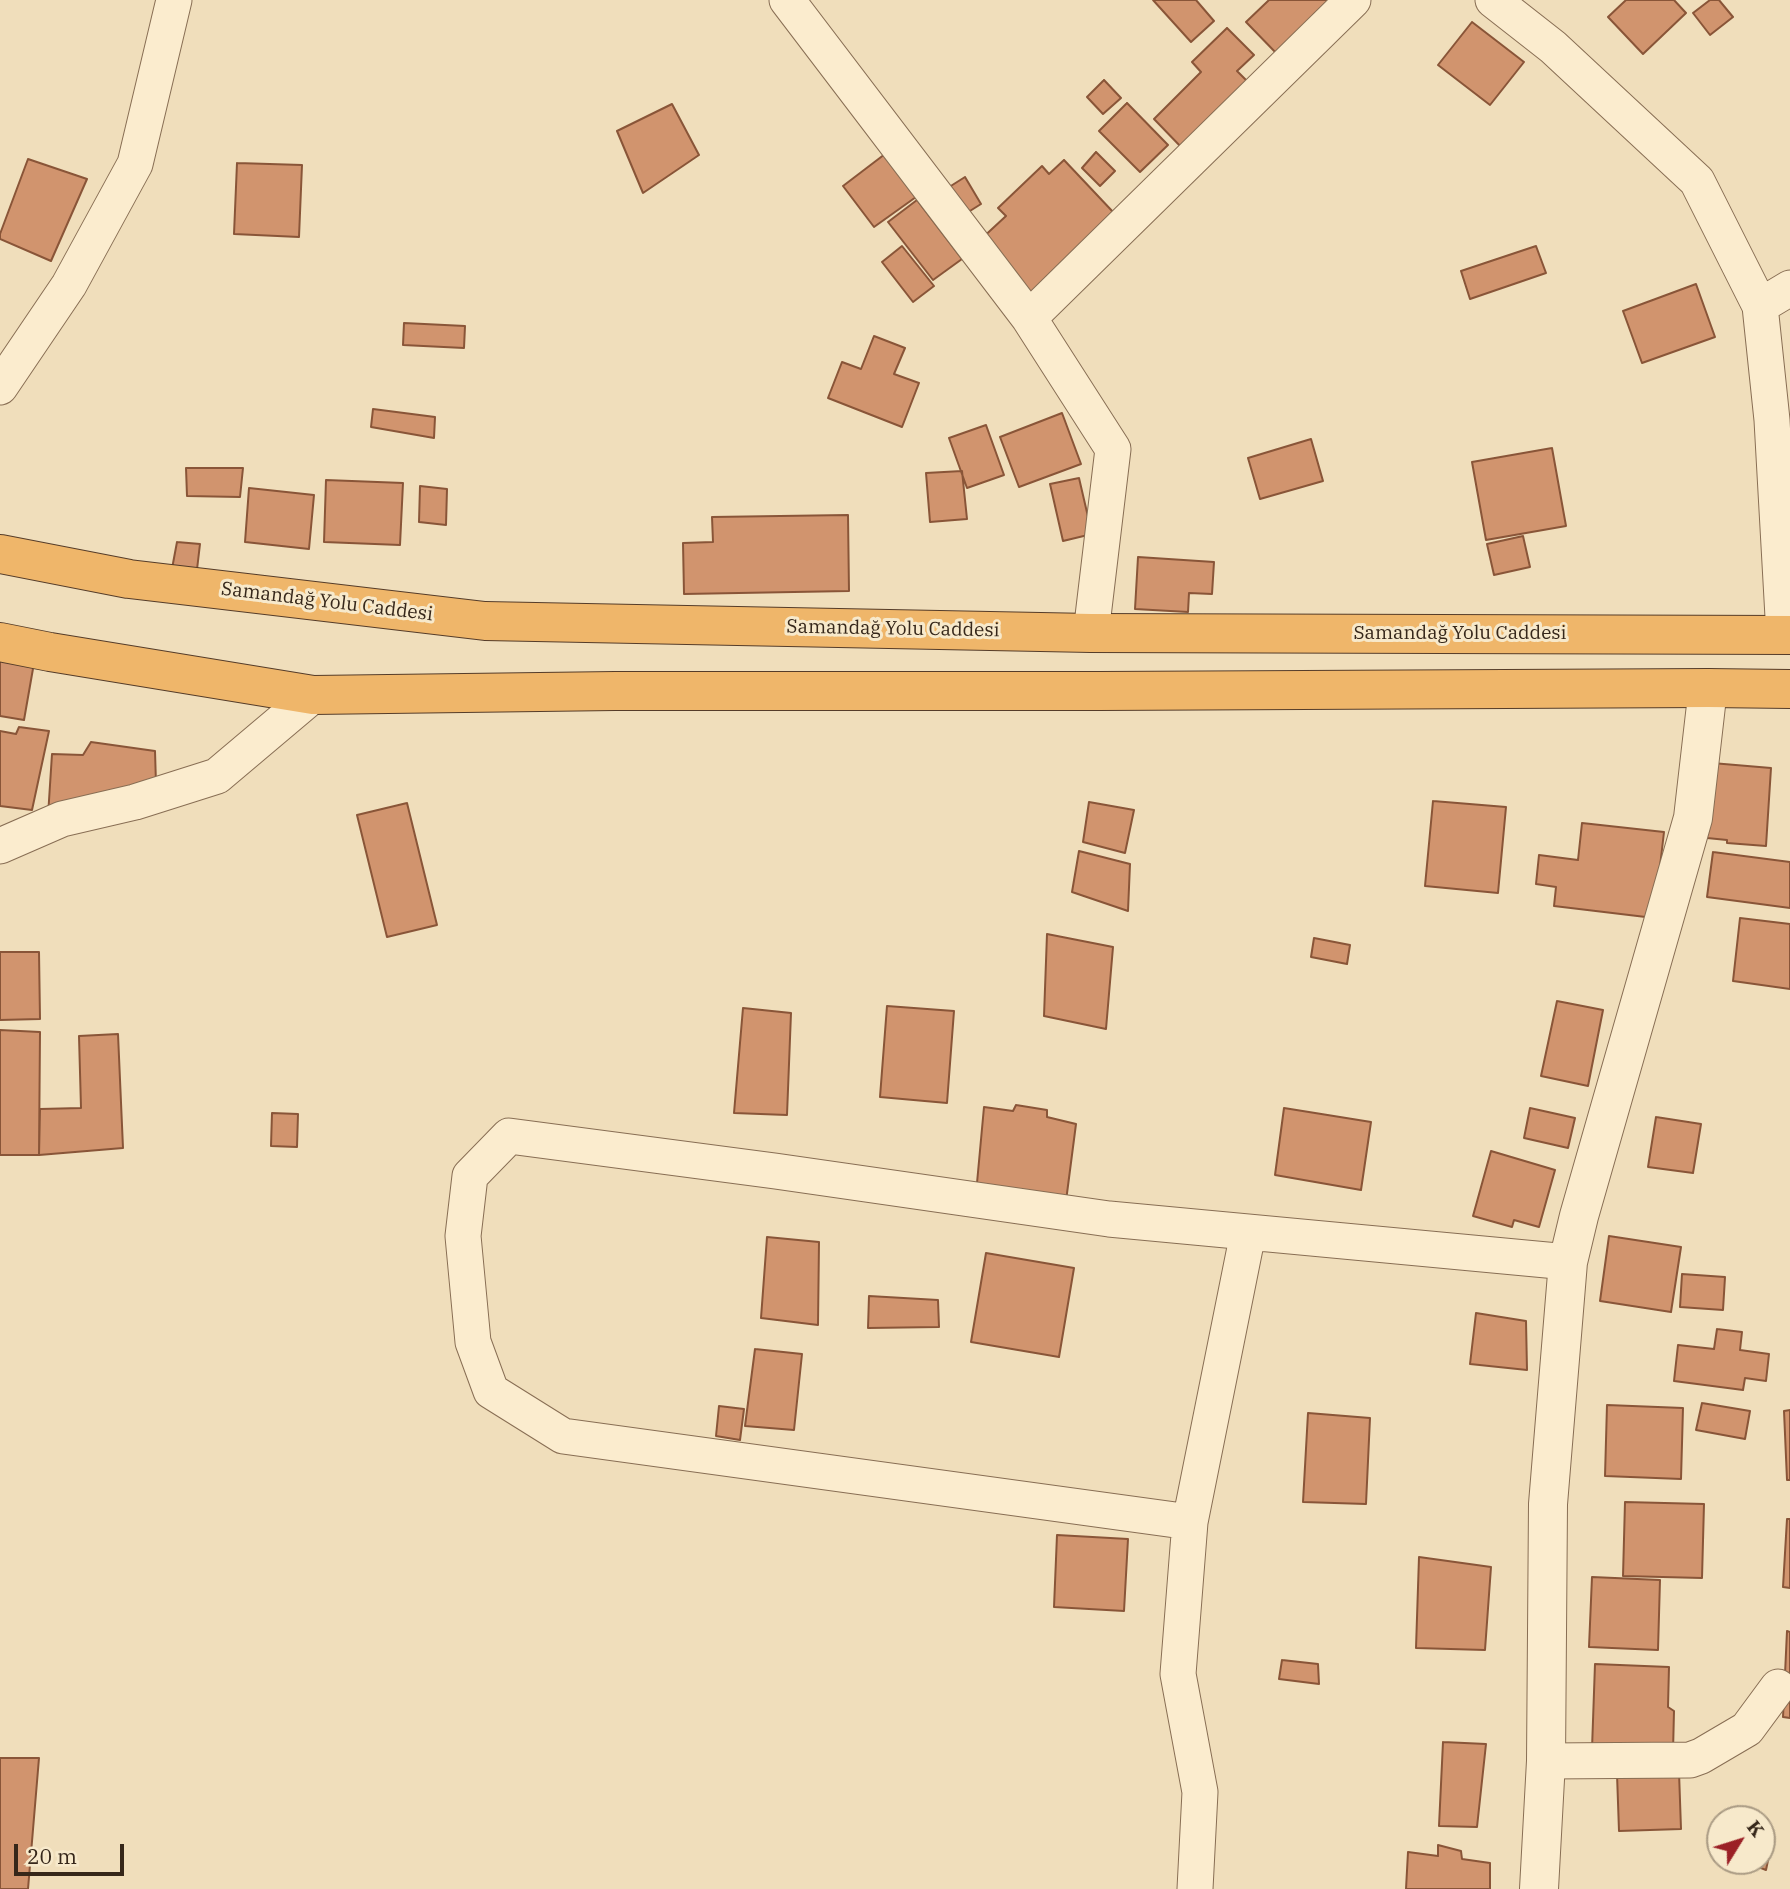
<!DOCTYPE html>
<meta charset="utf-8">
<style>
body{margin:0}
#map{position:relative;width:1790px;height:1889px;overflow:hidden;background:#f0debb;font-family:"IBM Plex Serif",serif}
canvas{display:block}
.north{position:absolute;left:1706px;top:1805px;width:70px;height:70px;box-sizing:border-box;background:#f7e9cb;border:2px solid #aa9b84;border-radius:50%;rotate:52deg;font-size:19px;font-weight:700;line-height:28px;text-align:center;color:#36271a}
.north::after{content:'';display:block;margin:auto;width:24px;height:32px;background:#9b2026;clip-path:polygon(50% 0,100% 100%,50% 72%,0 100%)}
.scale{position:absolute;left:14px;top:1844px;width:110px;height:32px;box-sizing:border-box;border:4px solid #36271a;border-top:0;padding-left:9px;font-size:21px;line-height:24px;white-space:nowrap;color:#36271a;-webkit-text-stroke:5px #f7e9cb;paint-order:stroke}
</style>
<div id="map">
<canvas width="1790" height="1889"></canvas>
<div class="north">K</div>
<div class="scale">20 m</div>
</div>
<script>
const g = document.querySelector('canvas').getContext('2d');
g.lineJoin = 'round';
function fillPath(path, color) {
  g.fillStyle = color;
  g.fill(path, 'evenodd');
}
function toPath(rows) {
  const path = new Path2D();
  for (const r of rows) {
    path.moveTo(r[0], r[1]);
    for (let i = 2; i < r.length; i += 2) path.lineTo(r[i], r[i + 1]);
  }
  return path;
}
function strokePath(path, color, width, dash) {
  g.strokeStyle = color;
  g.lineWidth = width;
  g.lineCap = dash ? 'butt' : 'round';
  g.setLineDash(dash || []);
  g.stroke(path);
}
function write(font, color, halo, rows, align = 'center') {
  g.font = font + ' "IBM Plex Serif",serif';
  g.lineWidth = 6;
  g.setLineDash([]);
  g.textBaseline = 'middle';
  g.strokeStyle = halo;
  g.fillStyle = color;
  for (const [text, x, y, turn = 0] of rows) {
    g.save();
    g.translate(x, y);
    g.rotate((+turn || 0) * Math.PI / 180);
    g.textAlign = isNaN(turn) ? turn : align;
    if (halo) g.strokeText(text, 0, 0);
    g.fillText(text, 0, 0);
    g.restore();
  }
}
const building = toPath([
 [1153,0,1196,0,1214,21,1191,42,1153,0],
 [1269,0,1326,0,1331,5,1279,56,1246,22,1269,0],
 [1626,0,1674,0,1686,13,1643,54,1608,17,1626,0],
 [1710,0,1719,0,1733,17,1710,35,1693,13,1710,0],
 [1472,22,1524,62,1490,105,1438,65,1472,22],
 [1227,28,1254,55,1237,71,1250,84,1183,149,1154,119,1201,72,1192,62,1227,28],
 [1104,80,1121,98,1103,114,1087,97,1104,80],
 [1127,103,1168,145,1140,172,1099,131,1127,103],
 [672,104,699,155,643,193,617,131,672,104],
 [1096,152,1115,171,1100,186,1082,168,1096,152],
 [885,154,916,197,874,227,843,186,885,154],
 [28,159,87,179,51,261,0,239,0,234,28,159],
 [1064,160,1114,213,1030,294,979,241,1006,216,998,208,1042,166,1049,174,1064,160],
 [237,163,302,165,299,237,234,234,237,163],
 [965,177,981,204,962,216,946,189,965,177],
 [917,200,962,259,933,280,888,222,917,200],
 [902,246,934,286,913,302,882,262,902,246],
 [1536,246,1546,273,1470,299,1461,271,1536,246],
 [1696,284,1715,337,1642,363,1623,311,1696,284],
 [404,323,465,326,464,348,403,345,404,323],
 [874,336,905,348,894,374,919,383,902,427,828,398,842,362,861,369,874,336],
 [373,409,435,417,434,438,371,427,373,409],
 [1062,413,1081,464,1019,487,1000,437,1062,413],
 [986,425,1004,475,967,488,949,438,986,425],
 [1311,439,1323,481,1260,499,1248,458,1311,439],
 [1552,448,1566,526,1486,540,1472,462,1552,448],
 [186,468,243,468,240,497,187,496,186,468],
 [962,471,967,519,930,522,926,473,962,471],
 [1079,478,1092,534,1063,541,1050,484,1079,478],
 [326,480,403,483,400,545,324,542,326,480],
 [420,486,447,489,446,525,419,522,420,486],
 [249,488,314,495,309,549,245,542,249,488],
 [848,515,849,591,684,594,683,543,713,542,712,517,848,515],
 [1523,536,1530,567,1494,575,1487,544,1523,536],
 [177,542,200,544,196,578,171,574,177,542],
 [1138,557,1214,562,1212,594,1189,593,1188,612,1135,609,1138,557],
 [0,657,34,663,24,720,0,716,0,657],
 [19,727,49,731,32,810,0,806,0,731,16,734,19,727],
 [91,742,155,751,156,784,48,816,52,754,83,755,91,742],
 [1712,763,1771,768,1766,846,1727,843,1727,840,1707,838,1712,763],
 [1433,801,1506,807,1498,893,1425,886,1433,801],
 [1089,802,1134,810,1125,853,1083,842,1089,802],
 [407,803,437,925,387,937,357,815,407,803],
 [1582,823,1664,832,1654,918,1554,906,1556,887,1536,884,1539,855,1578,860,1582,823],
 [1079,851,1130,864,1128,911,1072,892,1079,851],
 [1713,852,1790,862,1790,908,1707,897,1713,852],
 [1740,918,1790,924,1790,989,1733,981,1740,918],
 [1047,934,1113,947,1106,1029,1044,1016,1047,934],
 [1314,938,1350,945,1347,964,1311,957,1314,938],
 [0,952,39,952,40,1019,0,1020,0,952],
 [1557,1001,1603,1010,1588,1086,1541,1076,1557,1001],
 [887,1006,954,1011,947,1103,880,1097,887,1006],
 [743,1008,791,1013,787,1115,734,1113,743,1008],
 [0,1030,40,1032,39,1155,0,1155,0,1030],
 [118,1034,123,1148,39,1155,40,1109,81,1108,79,1036,118,1034],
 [1016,1105,1047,1110,1047,1117,1076,1124,1066,1201,977,1183,984,1107,1013,1111,1016,1105],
 [1284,1108,1371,1122,1361,1190,1275,1175,1284,1108],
 [1530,1108,1575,1118,1568,1148,1524,1138,1530,1108],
 [272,1113,298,1114,297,1147,271,1146,272,1113],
 [1656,1117,1701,1124,1693,1173,1648,1167,1656,1117],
 [1491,1151,1555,1170,1539,1227,1514,1220,1512,1227,1473,1216,1491,1151],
 [1609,1236,1681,1247,1671,1312,1600,1301,1609,1236],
 [767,1237,819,1242,818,1325,761,1318,767,1237],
 [986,1253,1074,1268,1059,1357,971,1342,986,1253],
 [1682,1274,1725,1277,1723,1310,1680,1307,1682,1274],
 [869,1296,938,1300,939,1327,868,1328,869,1296],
 [1476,1313,1526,1321,1527,1370,1470,1364,1476,1313],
 [1717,1329,1742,1332,1740,1350,1769,1354,1766,1381,1745,1378,1743,1390,1674,1381,1678,1345,1714,1349,1717,1329],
 [755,1349,802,1354,794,1430,745,1426,755,1349],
 [1702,1403,1750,1411,1745,1439,1696,1430,1702,1403],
 [1607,1405,1683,1408,1681,1479,1605,1476,1607,1405],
 [719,1406,744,1409,740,1440,716,1436,719,1406],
 [1790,1410,1790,1480,1787,1480,1784,1411,1790,1410],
 [1308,1413,1370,1418,1366,1504,1303,1502,1308,1413],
 [1625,1502,1704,1504,1702,1578,1623,1576,1625,1502],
 [1787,1519,1790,1519,1790,1588,1783,1587,1787,1519],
 [1057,1535,1128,1539,1124,1611,1054,1607,1057,1535],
 [1419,1557,1491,1567,1485,1650,1416,1648,1419,1557],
 [1592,1577,1660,1580,1658,1650,1589,1647,1592,1577],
 [1787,1631,1790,1632,1790,1718,1783,1717,1787,1631],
 [1282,1660,1318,1664,1319,1684,1279,1679,1282,1660],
 [1595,1664,1669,1667,1668,1707,1674,1711,1673,1752,1592,1749,1595,1664],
 [1443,1742,1486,1744,1477,1827,1439,1826,1443,1742],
 [0,1758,39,1758,28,1889,0,1889,0,1758],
 [1679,1772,1681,1829,1619,1831,1617,1774,1679,1772],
 [1438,1845,1461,1851,1462,1859,1490,1863,1490,1889,1406,1889,1408,1852,1438,1856,1438,1845],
 [1762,1845,1771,1846,1766,1870,1751,1864,1751,1861,1762,1861,1762,1845]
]);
fillPath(building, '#d1946e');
strokePath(building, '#895538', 2);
const minor = toPath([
 [787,0,1029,318,1113,449,1091,633],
 [1493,0,1553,47,1697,181,1760,306,1772,420,1784,635],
 [1760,306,1790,288],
 [1029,318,1353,0],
 [0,387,69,285,135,164,174,0],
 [0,846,62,819,135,802,217,776,313,695],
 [1190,1522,563,1436,491,1391,473,1342,463,1236,470,1176,509,1136,775,1171,1109,1219,1568,1262],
 [1546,1761,1690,1760,1701,1756,1747,1729,1778,1687],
 [1195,1889,1200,1792,1178,1674,1190,1522,1248,1233]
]);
const tertiary = toPath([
 [1539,1889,1546,1761,1548,1504,1568,1262,1579,1216,1693,818,1708,688]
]);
const trunk = toPath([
 [0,554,129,579,485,621,1091,633,1790,635],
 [0,642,50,652,313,695,615,691,1101,691,1708,688,1790,689]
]);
strokePath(minor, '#886e54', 37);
strokePath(tertiary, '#886e54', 40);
strokePath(trunk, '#553c29', 40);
strokePath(minor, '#fbecce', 35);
strokePath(tertiary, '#fbecce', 38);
strokePath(trunk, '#efb66a', 38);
write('19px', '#36271a', '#f7e9cb', [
 ["Samandağ Yolu Caddesi",327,602,7],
 ["Samandağ Yolu Caddesi",893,629,1],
 ["Samandağ Yolu Caddesi",1460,634]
]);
</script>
